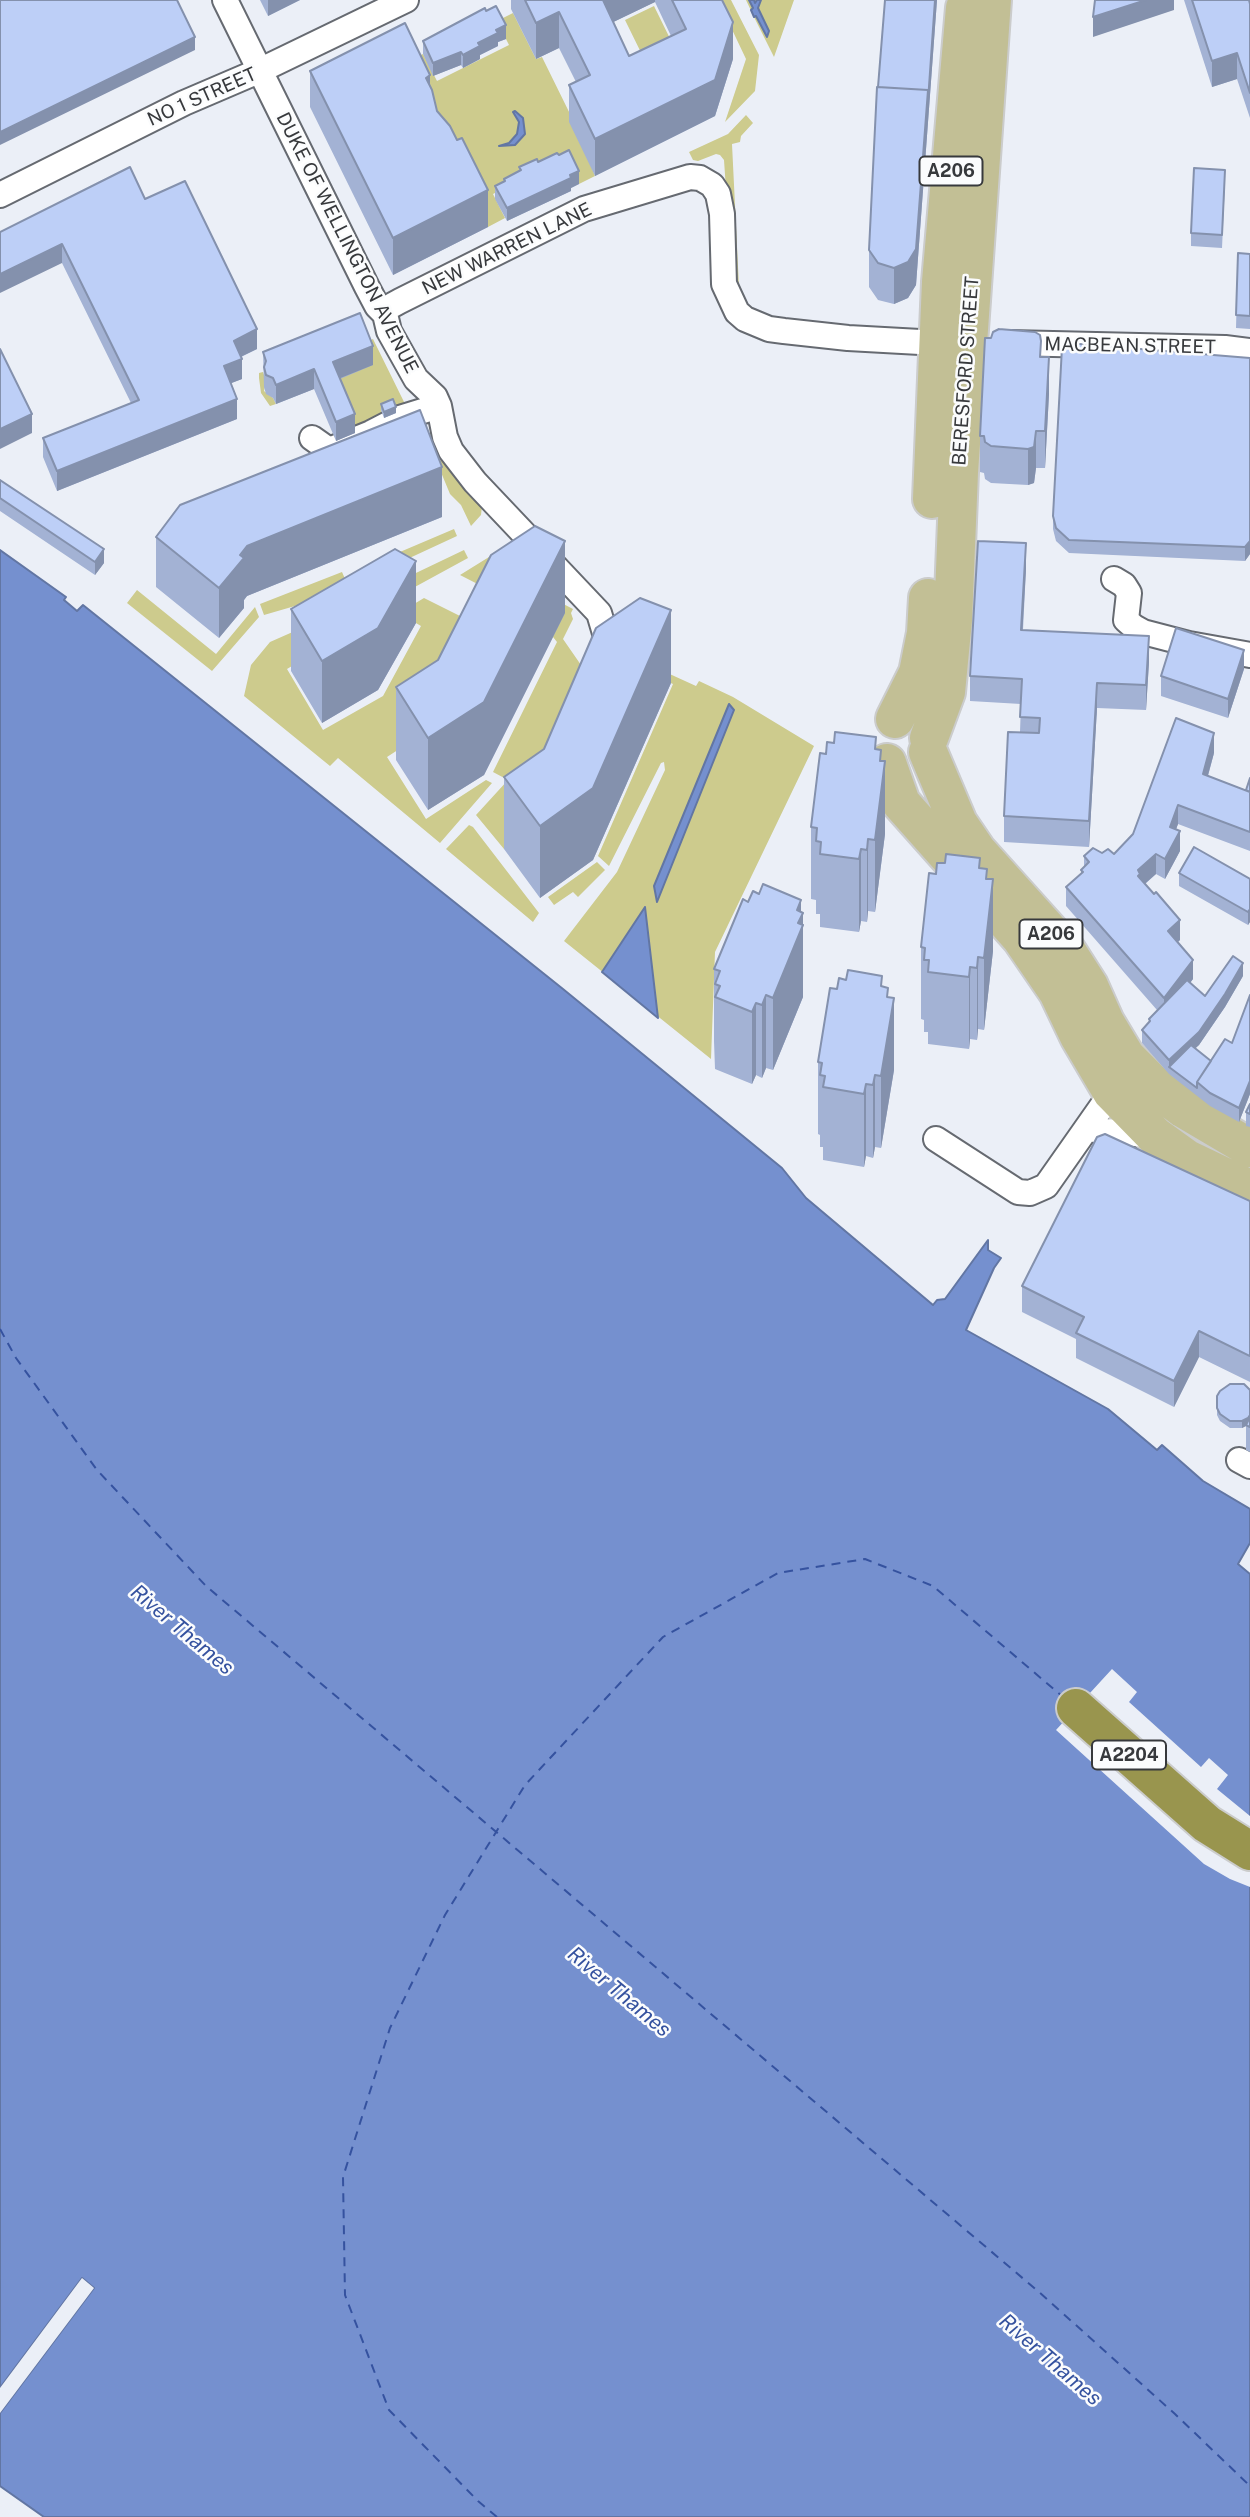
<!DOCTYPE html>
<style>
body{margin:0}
canvas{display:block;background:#ebeff7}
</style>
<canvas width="1250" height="2517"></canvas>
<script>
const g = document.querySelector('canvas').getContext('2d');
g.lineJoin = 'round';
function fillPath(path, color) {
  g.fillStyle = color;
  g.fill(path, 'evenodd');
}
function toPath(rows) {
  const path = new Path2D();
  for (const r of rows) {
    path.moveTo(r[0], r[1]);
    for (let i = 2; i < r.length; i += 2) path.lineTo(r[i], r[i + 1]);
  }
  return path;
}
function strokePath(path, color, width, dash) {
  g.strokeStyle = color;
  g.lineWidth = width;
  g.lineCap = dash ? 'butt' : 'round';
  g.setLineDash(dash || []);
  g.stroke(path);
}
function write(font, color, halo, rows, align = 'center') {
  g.font = font + ' "Public Sans",sans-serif';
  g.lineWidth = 5;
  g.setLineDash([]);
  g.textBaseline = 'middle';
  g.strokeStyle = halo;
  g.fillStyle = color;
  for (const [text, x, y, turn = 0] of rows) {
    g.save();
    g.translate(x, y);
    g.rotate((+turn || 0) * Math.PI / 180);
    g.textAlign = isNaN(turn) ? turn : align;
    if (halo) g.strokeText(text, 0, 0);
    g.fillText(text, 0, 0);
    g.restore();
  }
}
fillPath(toPath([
 [718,0,731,0,759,55,755,91,725,122,746,59],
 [746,0,794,0,774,57,754,17],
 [654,6,683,65,654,79,625,20],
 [513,13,536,59,542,57,573,120,595,176,579,184,565,157,493,194,505,218,488,227,406,62,423,54,437,81,509,45,497,21],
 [746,115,753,123,741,136,740,142,732,144,739,287,736,288,732,278,724,160,720,155,716,154,698,161,693,160,689,152,728,134],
 [373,339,406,406,381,410,384,419,354,432,333,381,364,343],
 [263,372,266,381,264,391,273,398,276,404,270,406,261,393,259,378,259,373],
 [431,433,443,458,482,506,481,515,471,526,461,505,450,494,426,436],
 [454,529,457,536,388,568,395,583,464,550,468,558,391,600,374,563],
 [496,554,499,595,460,575,489,557],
 [342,572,350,590,264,615,260,604],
 [137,590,216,654,255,607,259,617,212,671,127,603],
 [548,596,573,609,571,613,573,619,563,639,590,678,544,821,504,849,476,815,508,780,493,772,557,642,553,637],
 [424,598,468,620,433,727,387,757,426,819,486,780,492,783,440,843,338,758,330,766,244,696,251,665,270,642,356,604,354,629,287,669,323,730,383,696,421,626,399,613],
 [639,660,696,686,699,681,733,697,814,746,715,952,711,1059,564,941,617,872,665,770,664,762,661,763,609,866,598,856,673,684,636,668],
 [469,825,473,827,539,913,533,922,446,849],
 [597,862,605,870,578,897,573,892,554,905,548,897]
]), '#cdcb8d');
const water = toPath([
 [749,0,754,0,755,3,757,0,761,0,758,8,769,31,767,37,756,16,754,17,751,10,753,8,749,0],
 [515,111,523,118,525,134,515,145,499,146,509,143,517,134,519,122,513,112,515,111],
 [0,550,66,597,64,600,77,611,83,605,563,989,782,1168,806,1198,933,1305,937,1300,945,1299,988,1240,988,1250,1001,1258,994,1268,966,1330,1108,1409,1157,1450,1162,1445,1203,1481,1250,1509,1250,1543,1238,1564,1250,1574,1250,2517,44,2517,0,2486,0,2413,94,2288,82,2278,0,2388,0,550],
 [729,704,734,710,657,902,654,886,729,704],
 [645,907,658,1018,602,972,645,907]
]);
fillPath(water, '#7590cf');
strokePath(water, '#6276a3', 2);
fillPath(toPath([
 [1112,1669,1137,1692,1129,1702,1201,1767,1209,1758,1228,1775,1217,1789,1250,1816,1250,1887,1230,1879,1204,1864,1056,1730],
 [82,2278,94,2288,0,2413,0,2407,90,2288,83,2283,0,2391,0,2388]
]), '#ebeff7');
strokePath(toPath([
 [0,1329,16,1358,97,1470,206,1586,1039,2292,1175,2414,1250,2486],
 [497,2517,478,2501,389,2410,345,2295,343,2177,390,2028,445,1915,525,1785,663,1637,778,1573,865,1559,933,1586,1063,1697]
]), '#35529f', 2, [9, 7]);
const street = toPath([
 [225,0,367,287,377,306,385,314,389,331,416,379,435,397,439,406,445,437,451,451,475,482,599,613,607,640,623,642],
 [0,195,184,103,261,70,406,0],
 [385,314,389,307,400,301,584,209,690,177,700,178,712,185,718,194,722,214,724,284,737,312,745,319,769,329,784,331,848,338,938,343],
 [1010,343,1225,348,1250,351],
 [312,438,329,450,371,433,400,418,439,406],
 [1114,579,1124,585,1129,593,1126,620,1134,627,1143,632,1189,644,1250,655],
 [1086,1129,1155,1136],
 [936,1139,1018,1192,1030,1193,1046,1186,1112,1092],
 [1239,1460,1250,1466]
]);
const primary = toPath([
 [932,499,941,282,965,8],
 [895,719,918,673,926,633,928,598],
 [929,738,946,692,953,620,959,472,992,0],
 [928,752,958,823,977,851,1066,950,1089,986,1105,1022,1126,1057,1159,1090,1184,1109,1250,1148],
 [887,763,901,803,1021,938,1058,992,1079,1036,1112,1092,1155,1136,1187,1159,1250,1189]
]);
const highway = toPath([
 [1076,1708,1207,1824,1250,1851]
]);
strokePath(street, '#666a71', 28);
strokePath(primary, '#cbcccc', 42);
strokePath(highway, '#cbcccc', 42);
strokePath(street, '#fff', 24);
strokePath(primary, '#c2bf95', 38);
strokePath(highway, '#99954e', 38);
fillPath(toPath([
 [260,0,300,0,268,16],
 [511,0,722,0,733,59,715,116,595,176,569,122,569,85,576,82,559,48,536,59,511,9],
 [655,2,671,36,629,56,613,22],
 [885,0,937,0,916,285,908,298,894,304,878,300,869,287,869,250],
 [1184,0,1249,0,1250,4,1250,118,1237,79,1212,87],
 [506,39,498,42,498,46,480,55,480,59,463,68,461,65,433,76,423,54,423,41],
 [310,71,430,86,437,111,488,227,393,275,310,107],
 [538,162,579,184,571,188,571,191,507,221,495,199,495,186,504,182,504,179,519,171,519,167],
 [1225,183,1222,248,1191,246,1191,233],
 [145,199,257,349,241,357,242,379,231,383,237,419,57,491,43,457,43,438,131,403,62,263,0,232],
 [1238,253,1250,254,1250,329,1236,328],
 [263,352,373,365,340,379,355,433,336,441,314,389,276,404,273,398,266,394,264,387],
 [1041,357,1049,394,1045,468,1036,468,1034,483,1028,485,991,483,985,479,984,473,980,472,980,436],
 [1250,358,1250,554,1245,561,1069,553,1056,541,1053,529,1053,516],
 [381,404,396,413,384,418,381,410],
 [0,480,104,563,95,575,0,511],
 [442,517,247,596,244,600,244,608,219,638,156,587,156,537],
 [1026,569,1023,630,1149,662,1146,710,1097,708,1089,847,1004,842,1004,816,1020,732,1021,704,970,701,970,676],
 [291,609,416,623,378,690,322,723,291,671],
 [565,613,484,775,428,810,396,760,396,687],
 [1244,669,1228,718,1161,696,1161,676],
 [671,683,593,860,540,898,504,849,504,777],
 [876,749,881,761,885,834,875,912,868,911,867,922,861,921,859,932,820,927,820,914,816,914,816,900,811,899,811,827,826,754],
 [1214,753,1208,776,1246,790,1250,778,1250,851,1178,824,1176,829,1180,851,1165,879,1156,874,1145,884,1180,940,1178,942,1193,979,1190,983,1205,996,1243,976,1225,1007,1199,1045,1195,1048,1211,1061,1232,1043,1250,995,1250,1094,1239,1122,1210,1106,1169,1074,1142,1043,1142,1030,1149,1023,1149,1019,1157,1010,1066,906,1066,887,1081,874,1081,870,1084,867,1084,856,1102,853,1114,854],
 [980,868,987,879,993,951,984,1030,978,1029,977,1040,970,1039,969,1049,928,1044,928,1032,924,1032,924,1020,921,1019,921,947],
 [1179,873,1250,879,1250,922,1248,925,1179,886],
 [748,902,803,913,803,997,773,1070,766,1068,762,1078,756,1075,752,1084,715,1069,714,1041,714,969],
 [882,987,888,997,894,1070,881,1148,875,1147,873,1158,866,1156,864,1167,823,1160,823,1147,820,1147,820,1135,818,1134,818,1062,837,989],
 [1250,1104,1250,1127,1246,1126,1246,1112],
 [1250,1201,1250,1382,1199,1357,1174,1407,1076,1358,1076,1339,1022,1312,1022,1286],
 [1250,1390,1250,1452,1246,1450,1246,1426,1242,1428,1230,1428,1220,1421,1217,1415,1217,1396]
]), '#a3b2d4');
fillPath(toPath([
 [268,0,300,0,268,16],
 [599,0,655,0,655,2,599,29],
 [935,0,937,0,916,285,908,298,894,304,894,268],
 [1146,0,1174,0,1174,10,1093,37,1093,17],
 [559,12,559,48,536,59,536,23],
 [733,22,733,59,715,116,595,176,595,139],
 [506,25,506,39,498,42,498,46,480,55,480,59,463,68,463,55,496,30],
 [195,37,195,50,0,145,0,132],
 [461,52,461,65,433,76,433,63],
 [1237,53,1237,79,1212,87,1212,61],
 [430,75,430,111,426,78],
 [579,171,579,184,571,188,571,191,507,221,507,208],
 [488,190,488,227,393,275,393,238],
 [62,244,62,263,0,293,0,274],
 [257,329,257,349,234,360,234,341],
 [373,346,373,365,333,381,333,362],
 [1049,357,1049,394,1045,468,1045,431],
 [242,359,242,379,224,386,224,366],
 [314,369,314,389,276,404,276,385],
 [237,399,237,419,57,491,57,471],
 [396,407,396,413,384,418,384,412],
 [32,414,32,433,0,449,0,429],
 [355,414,355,433,336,441,336,422],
 [1036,431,1036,468,1034,483,1028,485,1028,449],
 [442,467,442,517,247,596,244,600,244,608,219,638,219,588,247,546],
 [565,541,565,613,484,775,428,810,428,738],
 [1250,541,1250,554,1245,561,1245,547],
 [1026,543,1026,569,1021,655,1021,630],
 [104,549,104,563,95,575,95,562],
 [416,561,416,623,378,690,322,723,322,661],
 [671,610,671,683,593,860,540,898,540,826],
 [1149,636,1149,662,1146,710,1146,685],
 [1244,650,1244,669,1228,718,1228,699],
 [1097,683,1097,708,1089,847,1089,821],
 [1214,733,1214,753,1203,793,1203,774],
 [881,750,881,789,885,761,885,834,875,912,875,840],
 [1178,805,1178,824,1170,846,1170,827],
 [1180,831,1180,851,1165,879,1165,859],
 [868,839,868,911,867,922,867,850],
 [861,849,861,921,859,932,859,859],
 [1156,854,1156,874,1140,888,1138,895,1138,870],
 [987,869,987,935,993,879,993,951,984,1030,984,958],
 [801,900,801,918,803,913,803,997,773,1070,773,998,797,910],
 [1250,909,1250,922,1248,925,1248,912],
 [1180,920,1180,940,1168,950,1168,931],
 [978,957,978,1029,977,1040,977,968],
 [1193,960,1193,979,1164,1017,1164,998],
 [1243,963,1243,976,1225,1007,1199,1045,1173,1070,1169,1067,1169,1060],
 [970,967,970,1039,969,1049,969,977],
 [888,988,888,1030,894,998,894,1070,881,1148,881,1076],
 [766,995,766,1068,762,1078,762,1005],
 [756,1003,756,1075,752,1084,752,1012],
 [875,1075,875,1147,873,1158,873,1085],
 [1250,1081,1250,1094,1239,1122,1239,1108],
 [866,1084,866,1156,864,1167,864,1094],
 [1199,1331,1199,1357,1174,1407,1174,1381],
 [1250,1415,1248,1425,1242,1428,1242,1421]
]), '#8491ad');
const building = toPath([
 [0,0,177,0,195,37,0,132,0,0],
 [525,0,603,0,629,56,686,29,672,0,722,0,733,22,715,80,595,139,569,85,590,75,559,12,536,23,525,0],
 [885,0,935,0,928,101,928,90,878,87,885,0],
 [1095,0,1146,0,1093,17,1095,0],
 [1192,0,1249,0,1250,4,1250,93,1237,53,1212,61,1192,0],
 [496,6,506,25,496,30,498,33,478,43,480,46,463,55,461,52,433,63,423,41,485,8,486,11,496,6],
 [405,23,430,75,426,78,432,90,437,111,450,126,457,140,462,138,488,190,393,238,310,71,405,23],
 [877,87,928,90,916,249,908,262,894,268,878,263,869,250,877,87],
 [569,150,579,171,570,175,571,178,507,208,495,186,505,181,504,179,521,170,519,167,537,159,538,162,557,153,559,155,569,150],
 [130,167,145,199,185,181,257,329,234,341,242,359,224,366,237,399,57,471,43,438,139,400,62,244,0,274,0,232,130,167],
 [1194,168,1225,170,1222,235,1191,233,1194,168],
 [1238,253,1250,254,1250,316,1236,315,1238,253],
 [360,313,373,346,333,362,355,414,336,422,314,369,276,385,273,378,266,375,264,367,266,361,263,352,360,313],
 [999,329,1035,332,1040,335,1041,341,1040,357,1049,357,1045,431,1036,431,1034,447,1028,449,991,446,985,442,984,436,980,436,985,338,991,338,993,332,999,329],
 [1067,343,1250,358,1250,541,1245,547,1069,540,1056,528,1053,516,1062,347,1067,343],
 [0,349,32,414,0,429,0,349],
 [393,399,396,407,384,412,381,404,393,399],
 [420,410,442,467,247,546,240,555,244,558,219,588,156,537,180,505,420,410],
 [0,480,104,549,95,562,0,498,0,480],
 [535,526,565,541,484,702,428,738,396,687,438,660,491,555,535,526],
 [978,541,1026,543,1021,630,1149,636,1146,685,1097,683,1089,821,1004,816,1008,732,1039,733,1040,718,1020,717,1022,679,970,676,978,541],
 [395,549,416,561,378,628,322,661,291,609,395,549],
 [640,598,671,610,593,788,540,826,504,777,544,749,596,628,640,598],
 [1176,628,1244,650,1228,699,1161,676,1176,628],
 [1176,718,1214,733,1203,774,1250,792,1250,832,1178,805,1170,827,1180,831,1165,859,1156,854,1138,870,1140,874,1138,876,1154,894,1156,892,1180,920,1168,931,1193,960,1164,998,1066,887,1083,872,1081,870,1089,862,1084,856,1093,848,1102,853,1108,849,1114,854,1133,834,1176,718],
 [835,732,876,737,875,749,881,750,880,761,885,761,875,840,868,839,867,850,861,849,859,859,820,854,821,842,816,841,817,828,811,827,820,753,826,754,827,742,834,743,835,732],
 [1250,778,1250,792,1246,790,1250,778],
 [1194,847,1250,879,1250,909,1248,912,1179,873,1194,847],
 [946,854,980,858,979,868,987,869,986,879,993,879,984,958,978,957,977,968,970,967,969,977,928,972,929,960,924,960,925,948,921,947,929,873,936,874,937,863,945,863,946,854],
 [763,884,801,900,797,910,803,913,798,923,803,925,773,998,766,995,762,1005,756,1003,752,1012,715,997,720,986,715,984,720,971,714,969,743,899,748,902,753,891,759,894,763,884],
 [1233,956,1243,963,1225,994,1199,1032,1169,1060,1142,1030,1150,1021,1149,1019,1187,980,1205,996,1233,956],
 [848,970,882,976,881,986,888,988,887,997,894,998,881,1076,875,1075,873,1085,866,1084,864,1094,823,1087,825,1076,820,1075,822,1063,818,1062,830,988,837,989,839,978,846,980,848,970],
 [1250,995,1250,1081,1239,1108,1210,1093,1197,1082,1225,1039,1232,1043,1250,995],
 [1191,1045,1211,1061,1197,1082,1197,1088,1169,1067,1191,1045],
 [1250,1104,1250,1114,1246,1112,1250,1104],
 [1105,1134,1250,1201,1250,1356,1199,1331,1174,1381,1076,1333,1084,1317,1022,1286,1097,1137,1105,1134],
 [1230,1384,1244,1384,1250,1390,1250,1415,1248,1418,1242,1421,1230,1421,1220,1414,1217,1408,1217,1396,1220,1391,1230,1384],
 [1250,1417,1250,1427,1246,1425,1250,1417]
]);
fillPath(building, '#bdcff7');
strokePath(building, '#8491ad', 2);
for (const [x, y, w] of [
 [951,171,63],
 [1051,934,63],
 [1129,1755,74]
]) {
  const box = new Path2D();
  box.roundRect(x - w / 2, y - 14.5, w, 29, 5);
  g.fillStyle = '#fbfcfd';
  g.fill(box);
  strokePath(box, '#37393c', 2);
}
write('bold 18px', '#37393c', null, [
 ["A206",951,171],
 ["A206",1051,934],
 ["A2204",1129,1755]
]);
write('19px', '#37393c', '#fbfcfd', [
 ["NO 1 STREET",202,97,-24],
 ["DUKE OF WELLINGTON AVENUE",347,243,63],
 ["NEW WARREN LANE",507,249,-26],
 ["MACBEAN STREET",1130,346,1],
 ["BERESFORD STREET",966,371,-86]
]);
write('italic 21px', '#35529f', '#fbfcfd', [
 ["River Thames",182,1630,40],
 ["River Thames",619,1992,40],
 ["River Thames",1050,2360,41]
]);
</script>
